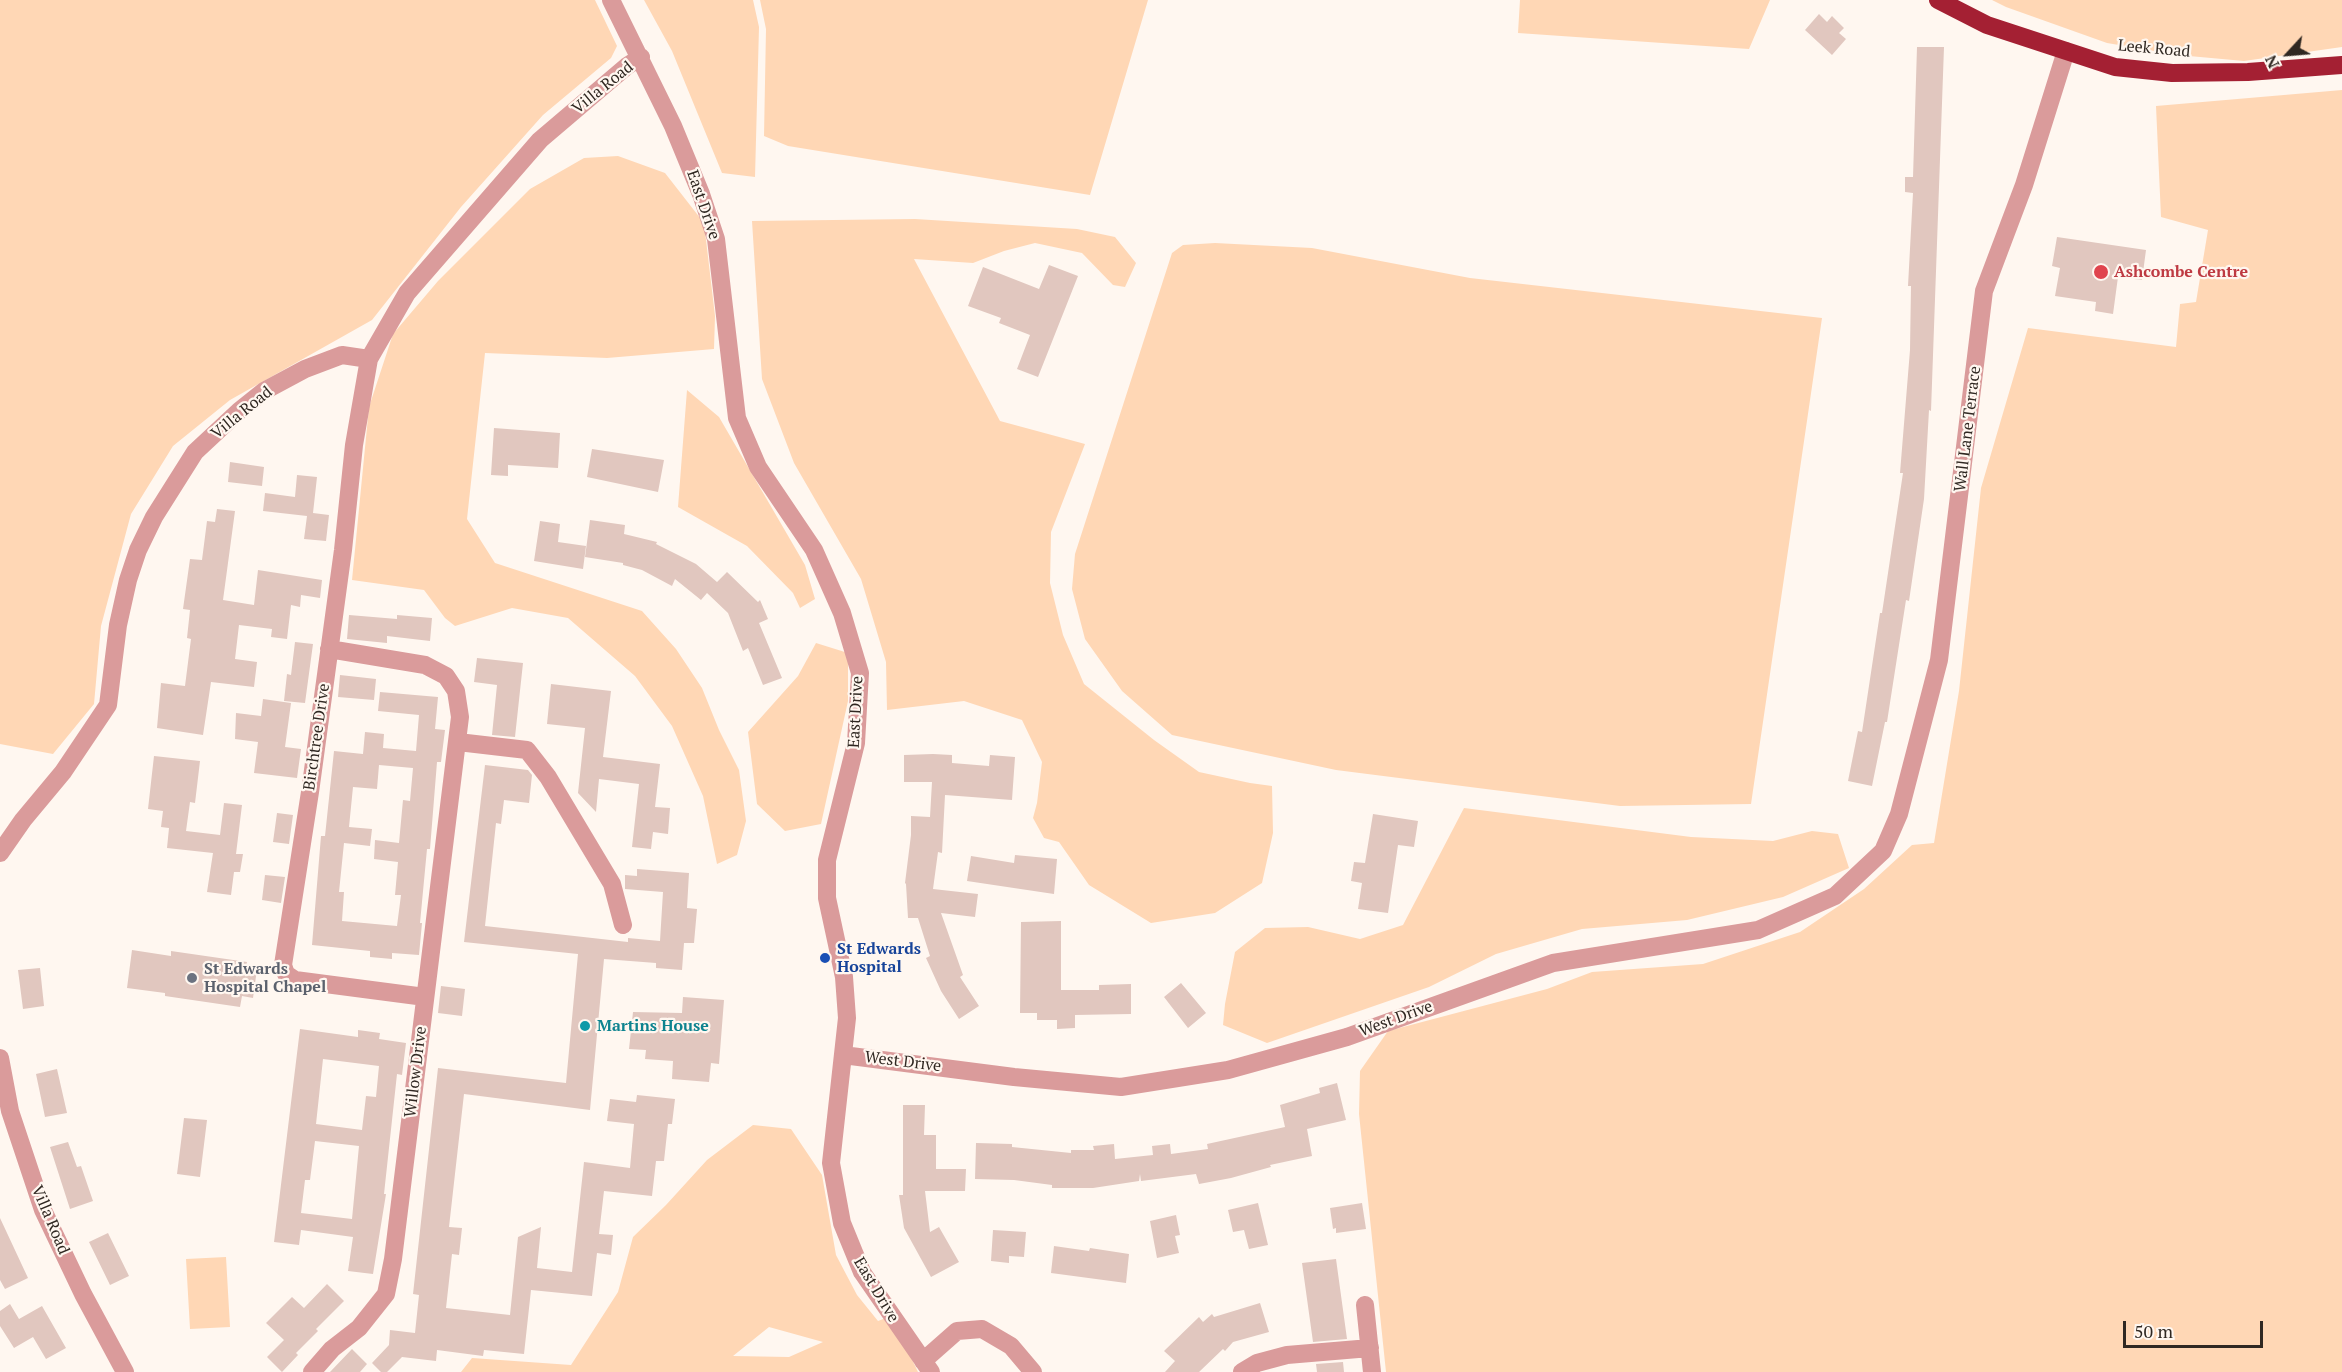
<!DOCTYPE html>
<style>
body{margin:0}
#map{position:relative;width:2342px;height:1372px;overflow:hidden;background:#fff7f0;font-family:"PT Serif",serif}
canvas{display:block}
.north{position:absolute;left:2258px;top:24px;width:60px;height:60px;-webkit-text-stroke:4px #fff7f0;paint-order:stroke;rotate:244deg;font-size:16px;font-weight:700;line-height:24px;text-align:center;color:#302822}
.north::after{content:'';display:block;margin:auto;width:21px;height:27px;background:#302822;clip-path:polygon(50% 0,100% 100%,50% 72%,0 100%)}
.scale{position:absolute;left:2123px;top:1321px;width:140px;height:27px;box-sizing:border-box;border:3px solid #302822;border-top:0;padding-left:8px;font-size:18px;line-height:21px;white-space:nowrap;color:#302822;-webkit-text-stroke:4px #fff7f0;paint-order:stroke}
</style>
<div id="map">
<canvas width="2342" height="1372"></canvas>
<div class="north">N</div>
<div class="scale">50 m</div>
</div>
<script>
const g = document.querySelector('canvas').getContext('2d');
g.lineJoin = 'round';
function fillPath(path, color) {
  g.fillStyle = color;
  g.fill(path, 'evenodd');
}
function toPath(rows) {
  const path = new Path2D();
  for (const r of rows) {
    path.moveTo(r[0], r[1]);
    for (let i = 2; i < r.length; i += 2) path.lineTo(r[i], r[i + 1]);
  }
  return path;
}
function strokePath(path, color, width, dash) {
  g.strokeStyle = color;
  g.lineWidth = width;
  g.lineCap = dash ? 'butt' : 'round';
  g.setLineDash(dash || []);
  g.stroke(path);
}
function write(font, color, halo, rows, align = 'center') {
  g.font = font + ' "PT Serif",serif';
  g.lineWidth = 4.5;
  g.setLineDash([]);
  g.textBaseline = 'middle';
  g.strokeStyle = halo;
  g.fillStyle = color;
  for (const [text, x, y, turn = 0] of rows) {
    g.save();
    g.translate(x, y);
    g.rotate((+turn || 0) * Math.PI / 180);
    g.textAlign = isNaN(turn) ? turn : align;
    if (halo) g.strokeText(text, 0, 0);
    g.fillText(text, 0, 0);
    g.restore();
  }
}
fillPath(toPath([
 [0,0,595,0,617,46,611,58,543,115,461,207,372,320,230,400,173,446,131,514,101,626,94,704,53,754,0,744],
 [644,0,753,0,759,27,755,177,722,173,672,51],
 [760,0,1148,0,1090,195,788,146,764,136,766,29],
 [1520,0,1770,0,1749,49,1518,33],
 [1992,0,2342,0,2342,47,2244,61,2178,55,2107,43,2006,7],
 [2342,90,2342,1372,1386,1372,1359,1114,1360,1071,1388,1031,1547,989,1592,972,1703,964,1800,932,1864,889,1912,845,1934,843,1959,691,1981,488,2028,328,2176,347,2180,304,2196,302,2208,230,2161,217,2156,106],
 [618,156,665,173,704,223,715,316,714,349,607,358,485,353,467,519,495,563,642,611,676,649,702,688,719,730,739,770,746,821,737,855,717,864,703,796,672,726,635,676,568,618,512,608,455,626,445,618,424,590,352,580,369,407,393,334,438,281,530,189,584,158],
 [915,219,1077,229,1115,237,1136,263,1125,287,1113,285,1082,253,1035,243,1004,251,973,263,914,259,1000,421,1085,444,1051,532,1050,583,1063,635,1084,684,1154,740,1199,772,1250,783,1272,786,1273,833,1262,883,1215,913,1151,923,1089,885,1059,842,1044,838,1033,818,1037,803,1042,762,1022,720,964,701,887,710,886,662,861,579,794,463,762,379,752,221],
 [1215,243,1312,248,1470,278,1822,318,1751,804,1620,806,1336,770,1172,735,1122,691,1085,639,1072,589,1075,554,1172,253,1183,245],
 [687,390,719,417,805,565,815,599,800,608,793,593,747,546,678,507],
 [816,643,848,653,848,701,821,824,785,831,757,804,748,732,798,676],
 [1464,808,1691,837,1773,841,1812,831,1838,834,1849,868,1783,897,1687,920,1582,929,1496,954,1429,987,1267,1043,1223,1025,1225,1004,1235,952,1265,928,1308,927,1360,939,1403,925],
 [753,1125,791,1129,822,1175,836,1255,857,1295,878,1321,891,1316,918,1372,461,1372,472,1358,571,1365,618,1292,633,1237,666,1205,707,1160],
 [769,1327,823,1342,789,1357,733,1356],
 [226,1257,230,1327,190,1329,186,1259]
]), '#ffd7b5');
fillPath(toPath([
 [1819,14,1827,22,1832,16,1844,28,1839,33,1846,39,1832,55,1805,30],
 [1917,47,1944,47,1931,411,1929,410,1924,499,1909,601,1906,600,1887,722,1885,722,1872,786,1848,781,1858,731,1862,732,1880,613,1882,613,1903,473,1900,473,1910,350,1911,286,1908,286,1913,193,1905,192,1905,177,1913,177],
 [2057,237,2146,250,2142,280,2118,277,2113,314,2095,311,2096,302,2055,296,2060,268,2052,266],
 [1049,265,1078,276,1038,377,1017,369,1030,335,999,323,1001,318,968,306,983,267,1039,289],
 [494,428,560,433,558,468,508,465,508,476,491,475],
 [592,449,664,460,658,492,587,477],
 [230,462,264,467,262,486,228,482],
 [297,475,317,477,313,513,329,515,326,541,304,539,307,516,263,511,265,493,295,497],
 [217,509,235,511,223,600,254,605,258,570,322,580,320,598,301,595,300,607,291,605,287,639,271,637,272,629,239,625,235,659,257,662,254,687,211,682,203,735,157,728,161,683,185,686,191,639,187,638,190,610,183,609,190,559,202,560,207,521,215,522],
 [590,520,625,525,624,534,657,542,656,544,696,564,717,582,727,572,758,602,760,600,768,619,759,623,782,678,763,685,748,648,743,651,728,613,707,593,701,600,675,579,672,586,642,570,623,565,623,563,585,557],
 [540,521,560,524,558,542,586,546,583,569,534,561],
 [349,615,397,619,397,615,432,618,430,641,387,636,387,643,347,639],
 [295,642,313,644,305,703,284,701,287,674,291,675],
 [477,658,523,663,515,737,492,735,497,685,474,682],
 [340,675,376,679,374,700,338,697],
 [551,684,611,691,603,757,660,764,655,807,670,808,668,834,653,832,651,849,632,847,639,784,599,779,596,812,578,793,585,728,547,724],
 [380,692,438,697,435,729,445,730,441,762,437,762,430,849,427,849,420,923,422,923,419,955,392,953,392,959,370,957,370,951,312,945,321,836,325,836,334,751,363,754,365,732,384,734,383,748,416,751,419,715,378,711],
 [379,765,413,768,410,801,403,800,399,843,375,840,374,859,398,862,395,895,401,895,397,926,342,921,344,892,339,892,344,843,370,846,372,829,349,827,353,787,377,789],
 [263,699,291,703,285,747,301,749,297,778,254,773,258,742,235,739,236,713,261,716],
 [933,754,952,755,952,763,989,766,990,755,1015,757,1012,800,945,795,942,853,938,852,933,889,978,894,975,917,941,913,963,975,960,977,979,1006,959,1019,941,991,926,958,930,956,918,918,908,918,906,884,905,883,911,835,911,816,930,817,932,782,904,782,904,755],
 [154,756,200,761,195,803,190,802,186,831,220,835,224,803,242,805,236,854,243,854,240,872,234,872,231,895,207,892,213,853,167,848,169,828,161,827,163,811,148,809],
 [485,765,528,770,532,775,529,803,504,800,501,824,496,823,485,926,628,942,628,938,660,941,663,892,625,889,625,875,637,876,637,869,689,873,687,908,697,909,694,943,684,943,682,970,656,968,656,963,604,959,590,1110,464,1094,449,1227,462,1228,459,1255,452,1254,446,1308,510,1315,518,1237,541,1227,537,1268,572,1272,584,1162,630,1168,634,1124,607,1121,610,1099,636,1102,637,1095,675,1099,672,1124,668,1124,664,1161,656,1161,652,1196,604,1191,599,1234,613,1235,611,1255,597,1253,592,1296,531,1290,524,1354,484,1350,483,1356,437,1350,436,1361,402,1357,387,1372,381,1372,372,1363,389,1345,390,1330,415,1333,419,1295,413,1294,438,1068,566,1083,578,954,464,942],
 [277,813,293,815,289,844,273,842],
 [1373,814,1418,821,1414,847,1398,845,1388,913,1358,909,1362,883,1351,881,1354,862,1365,863],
 [1015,855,1057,859,1054,894,967,881,971,856,1014,863],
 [265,875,285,877,281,903,262,900],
 [1061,921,1061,990,1099,990,1099,985,1131,984,1131,1014,1075,1015,1075,1028,1057,1029,1057,1020,1037,1020,1037,1013,1020,1013,1021,922],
 [132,950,171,956,171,951,247,962,246,967,257,969,253,998,242,996,240,1007,165,996,165,993,127,988],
 [40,968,44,1006,23,1009,18,970],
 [1181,983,1206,1013,1188,1028,1164,997],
 [441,986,465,989,462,1016,438,1013],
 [683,997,724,1000,719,1064,711,1063,709,1082,672,1079,673,1061,645,1059,646,1050,629,1049,633,1012,682,1013],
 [300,1029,358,1037,358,1030,380,1033,379,1039,406,1043,402,1075,397,1074,384,1194,386,1194,373,1274,348,1271,353,1237,301,1230,299,1245,274,1242],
 [323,1059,379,1066,376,1097,366,1096,362,1130,316,1124],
 [315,1141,359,1146,352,1219,301,1213,305,1180,310,1180],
 [57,1069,67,1113,45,1117,36,1074],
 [1337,1083,1346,1120,1307,1129,1312,1156,1270,1165,1271,1167,1231,1178,1199,1184,1196,1174,1141,1181,1140,1174,1139,1181,1093,1188,1052,1188,1052,1185,1014,1180,975,1179,976,1143,1012,1144,1012,1147,1071,1153,1071,1150,1094,1150,1093,1146,1114,1144,1115,1159,1153,1155,1152,1146,1170,1144,1171,1154,1208,1149,1207,1144,1285,1127,1280,1105,1320,1093,1319,1088],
 [903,1105,925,1105,924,1135,936,1135,936,1169,966,1169,965,1191,925,1191,930,1232,939,1227,959,1262,931,1277,904,1228,899,1195,903,1195],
 [184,1118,207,1120,200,1177,177,1174],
 [68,1142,77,1167,81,1166,93,1201,70,1209,50,1147],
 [1258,1203,1268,1245,1249,1249,1244,1230,1233,1232,1228,1210],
 [1362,1203,1366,1229,1336,1233,1336,1228,1333,1229,1330,1208],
 [1176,1215,1180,1235,1175,1236,1179,1253,1157,1258,1150,1221],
 [0,1218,28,1278,5,1289,0,1280],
 [993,1230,1026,1232,1024,1257,1009,1256,1009,1263,991,1261],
 [108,1233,129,1276,110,1285,89,1242],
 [1054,1246,1089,1251,1090,1248,1129,1254,1126,1283,1051,1273],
 [1336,1259,1347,1339,1313,1342,1302,1263],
 [327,1284,344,1301,316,1329,318,1331,296,1353,298,1355,282,1372,267,1357,284,1340,266,1323,292,1297,304,1308],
 [1260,1303,1269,1332,1233,1342,1225,1351,1223,1349,1199,1372,1165,1372,1175,1361,1164,1351,1199,1317,1203,1322,1212,1314,1214,1317],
 [10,1304,19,1319,42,1306,66,1348,46,1359,33,1337,14,1348,0,1326,0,1311],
 [352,1349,367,1364,360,1372,330,1372],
 [1343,1362,1344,1372,1317,1372,1316,1364]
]), '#e1c7bf');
strokePath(toPath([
 [611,0,673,126,701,194,716,239,737,418,758,467,814,550,842,613,860,673,856,743,827,860,827,898,844,977,847,1018,831,1163,842,1223,862,1272,931,1372],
 [369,359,354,445,343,550,310,792,283,965,286,974,295,980,425,997],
 [458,742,527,750,548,777,612,884,623,925],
 [0,853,23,820,63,772,108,705,118,625,128,580,138,550,154,517,195,452,239,411,264,391,305,369,342,355,369,359,407,293,540,140,627,66,641,57],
 [843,1055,1014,1077,1121,1087,1228,1070,1347,1037,1553,963,1758,930,1835,896,1883,851,1899,814,1939,660,1984,291,2024,185,2066,51],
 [0,1058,10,1111,43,1210,83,1294,125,1372],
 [1365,1305,1372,1372],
 [923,1361,957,1331,982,1329,1011,1346,1033,1372],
 [312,1372,332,1349,359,1328,386,1294,393,1259,460,717,456,691,446,676,425,665,329,649],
 [1242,1372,1257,1363,1287,1355,1370,1348]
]), '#da9b9b', 18);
strokePath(toPath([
 [1938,0,1987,25,2115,67,2172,73,2248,72,2342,65]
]), '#a42033', 18);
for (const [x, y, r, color] of [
 [2101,272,8,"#e0444e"],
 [825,958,6,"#1a4fb4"],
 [192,978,6,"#6b7280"],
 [585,1026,6,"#0f9aa8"]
]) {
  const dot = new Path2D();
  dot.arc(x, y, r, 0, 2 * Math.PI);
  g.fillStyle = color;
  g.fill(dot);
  strokePath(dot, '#fff7f0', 2);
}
write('16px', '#302822', '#fff7f0', [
 ["Leek Road",2154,49,5],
 ["Villa Road",603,88,-39],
 ["East Drive",703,205,71],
 ["Villa Road",242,413,-39],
 ["Wall Lane Terrace",1968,429,-83],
 ["East Drive",856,712,-87],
 ["Birchtree Drive",317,737,-82],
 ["West Drive",1396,1019,-20],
 ["West Drive",903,1062,7],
 ["Willow Drive",416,1072,-83],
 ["Villa Road",50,1220,67],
 ["East Drive",876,1290,59]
]);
write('bold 16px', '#be3a42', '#fff7f0', [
 ["Ashcombe Centre",2114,272]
], 'left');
write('bold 16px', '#164399', '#fff7f0', [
 ["St Edwards",837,949],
 ["Hospital",837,967]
], 'left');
write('bold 16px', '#5b616d', '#fff7f0', [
 ["St Edwards",204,969],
 ["Hospital Chapel",204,987]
], 'left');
write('bold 16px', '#0d838f', '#fff7f0', [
 ["Martins House",597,1026]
], 'left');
</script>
